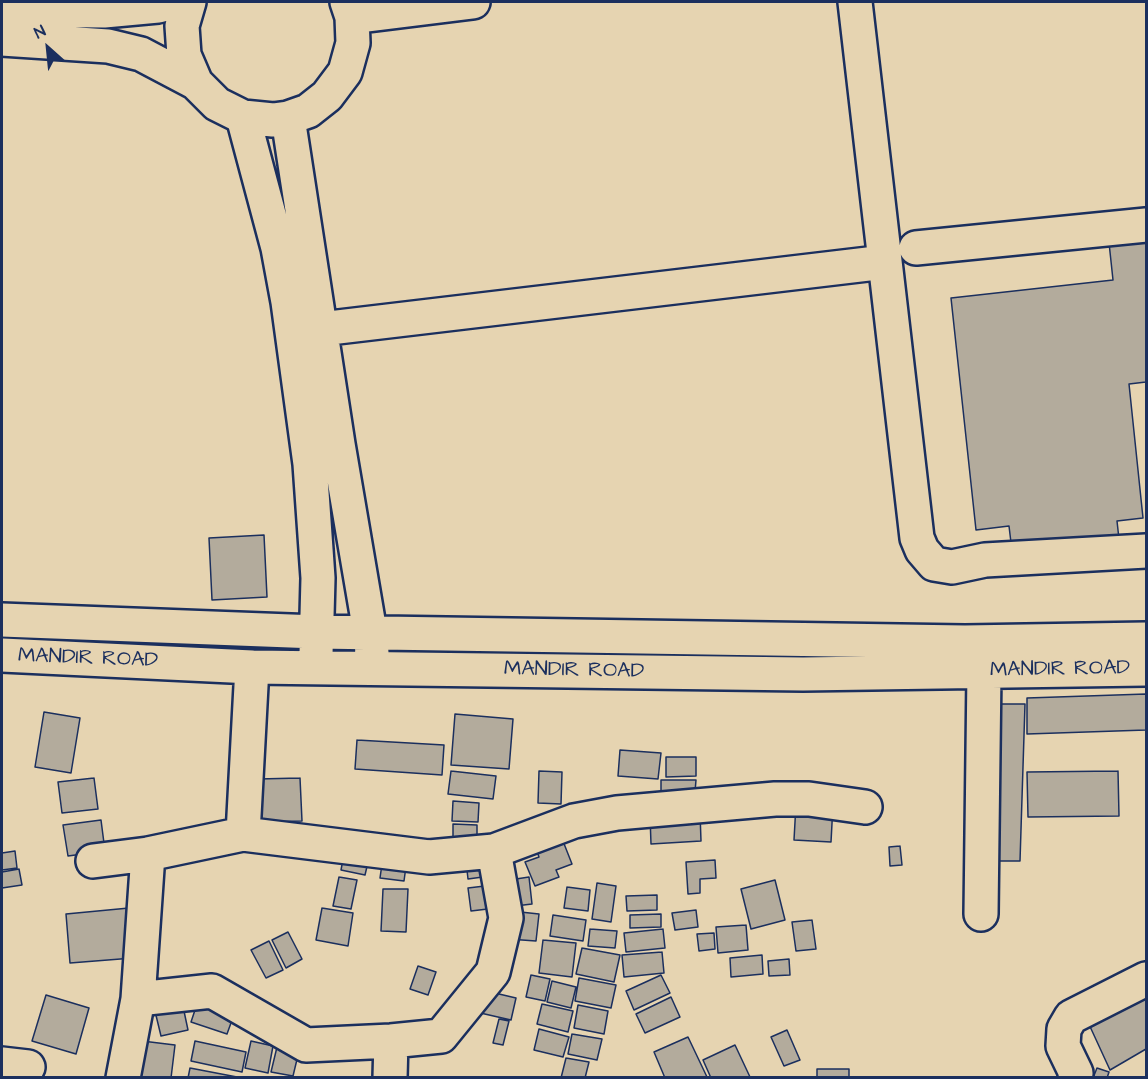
<!DOCTYPE html>
<style>
body{margin:0}
#map{position:relative;width:1148px;height:1079px;overflow:hidden;background:#e6d4b1;font-family:"Architects Daughter",sans-serif}
canvas{display:block}
.frame{position:absolute;inset:0;border:3px solid #1b2f5e;pointer-events:none}
.north{position:absolute;left:18px;top:18px;width:60px;height:60px;-webkit-text-stroke:4px #e6d4b1;paint-order:stroke;rotate:333deg;font-size:16px;font-weight:700;line-height:24px;text-align:center;color:#1b2f5e}
.north::after{content:'';display:block;margin:auto;width:21px;height:27px;background:#1b2f5e;clip-path:polygon(50% 0,100% 100%,50% 72%,0 100%)}
</style>
<div id="map">
<canvas width="1148" height="1079"></canvas>
<div class="frame"></div>
<div class="north">N</div>
</div>
<script>
const g = document.querySelector('canvas').getContext('2d');
g.lineJoin = 'round';
function fillPath(path, color) {
  g.fillStyle = color;
  g.fill(path, 'evenodd');
}
function toPath(rows) {
  const path = new Path2D();
  for (const r of rows) {
    path.moveTo(r[0], r[1]);
    for (let i = 2; i < r.length; i += 2) path.lineTo(r[i], r[i + 1]);
  }
  return path;
}
function strokePath(path, color, width, dash) {
  g.strokeStyle = color;
  g.lineWidth = width;
  g.lineCap = dash ? 'butt' : 'round';
  g.setLineDash(dash || []);
  g.stroke(path);
}
function write(font, color, halo, rows, align = 'center') {
  g.font = font + ' "Architects Daughter",sans-serif';
  g.lineWidth = 5;
  g.setLineDash([]);
  g.textBaseline = 'middle';
  g.strokeStyle = halo;
  g.fillStyle = color;
  for (const [text, x, y, turn = 0] of rows) {
    g.save();
    g.translate(x, y);
    g.rotate((+turn || 0) * Math.PI / 180);
    g.textAlign = isNaN(turn) ? turn : align;
    if (halo) g.strokeText(text, 0, 0);
    g.fillText(text, 0, 0);
    g.restore();
  }
}
const building = toPath([
 [1107,224,1146,240,1146,382,1129,384,1143,518,1117,521,1119,539,1012,551,1009,526,976,530,951,298,1113,280,1107,224],
 [264,535,267,597,212,600,209,538,264,535],
 [1146,694,1146,730,1027,734,1027,698,1146,694],
 [987,704,1025,704,1020,861,982,861,987,704],
 [44,712,80,718,71,773,35,767,44,712],
 [455,714,513,719,509,769,451,765,455,714],
 [357,740,444,745,442,775,355,769,357,740],
 [620,750,661,753,658,779,618,776,620,750],
 [666,757,696,757,696,776,666,777,666,757],
 [451,771,496,776,493,799,448,794,451,771],
 [539,771,562,772,561,804,538,803,539,771],
 [1118,771,1119,816,1028,817,1027,772,1118,771],
 [94,778,98,809,62,813,58,782,94,778],
 [300,778,302,821,260,822,258,779,300,778],
 [661,780,696,780,694,804,661,807,661,780],
 [453,801,479,803,478,822,452,821,453,801],
 [796,804,833,805,831,842,794,840,796,804],
 [700,813,701,841,651,844,650,816,700,813],
 [101,820,105,851,68,856,63,825,101,820],
 [453,824,477,825,477,844,453,843,453,824],
 [559,831,572,864,556,870,559,877,535,886,525,862,539,857,533,841,559,831],
 [900,846,902,865,890,866,889,847,900,846],
 [15,851,17,868,2,870,2,853,15,851],
 [344,854,369,858,365,875,341,870,344,854],
 [383,857,407,859,404,881,380,878,383,857],
 [488,858,490,876,468,879,466,861,488,858],
 [715,860,716,878,700,879,700,893,688,894,686,862,715,860],
 [19,869,22,885,2,888,2,872,19,869],
 [339,877,357,880,351,909,333,906,339,877],
 [529,877,532,904,507,907,503,881,529,877],
 [775,880,785,920,751,929,741,889,775,880],
 [597,883,616,886,611,922,592,919,597,883],
 [493,885,496,908,471,911,468,888,493,885],
 [567,887,590,890,588,911,564,908,567,887],
 [383,889,408,889,406,932,381,931,383,889],
 [657,895,657,910,627,911,626,896,657,895],
 [129,908,133,958,70,963,66,914,129,908],
 [322,908,353,913,348,946,316,940,322,908],
 [696,910,698,927,675,930,672,913,696,910],
 [511,911,539,914,536,941,508,939,511,911],
 [661,914,661,927,630,928,630,915,661,914],
 [553,915,586,920,583,941,550,936,553,915],
 [812,920,816,949,796,951,792,922,812,920],
 [746,925,748,950,718,953,716,927,746,925],
 [590,929,617,931,615,948,588,946,590,929],
 [663,929,665,948,626,952,624,933,663,929],
 [288,932,302,959,286,968,272,940,288,932],
 [714,933,715,949,699,951,697,934,714,933],
 [543,940,576,943,572,977,539,973,543,940],
 [269,941,283,970,266,978,251,950,269,941],
 [582,948,620,955,614,982,576,974,582,948],
 [662,952,664,973,624,977,622,955,662,952],
 [762,955,763,974,731,977,730,958,762,955],
 [789,959,790,975,769,976,768,961,789,959],
 [418,966,436,972,428,995,410,989,418,966],
 [531,975,550,979,545,1001,526,997,531,975],
 [661,975,670,993,634,1010,626,991,661,975],
 [579,978,616,985,611,1008,575,1001,579,978],
 [552,981,576,987,571,1008,547,1002,552,981],
 [1146,986,1146,1049,1110,1070,1087,1020,1146,986],
 [482,990,516,998,511,1020,476,1012,482,990],
 [46,995,89,1008,76,1054,32,1041,46,995],
 [181,997,188,1030,161,1036,153,1003,181,997],
 [671,997,680,1017,645,1033,636,1014,671,997],
 [199,998,236,1009,227,1034,191,1022,199,998],
 [542,1004,573,1011,568,1032,537,1024,542,1004],
 [578,1005,608,1011,604,1034,574,1028,578,1005],
 [499,1019,509,1021,503,1045,493,1043,499,1019],
 [539,1029,569,1037,563,1057,534,1050,539,1029],
 [787,1030,800,1060,784,1066,771,1037,787,1030],
 [572,1034,602,1039,597,1060,568,1054,572,1034],
 [688,1037,707,1077,665,1078,654,1052,688,1037],
 [134,1040,175,1045,171,1078,129,1078,134,1040],
 [195,1041,246,1052,242,1072,191,1061,195,1041],
 [251,1041,273,1046,268,1073,245,1068,251,1041],
 [735,1045,750,1077,711,1078,703,1060,735,1045],
 [277,1047,299,1051,293,1076,271,1072,277,1047],
 [566,1058,589,1062,585,1078,561,1078,566,1058],
 [190,1068,237,1077,237,1078,188,1078,190,1068],
 [1097,1068,1109,1072,1107,1078,1093,1078,1097,1068],
 [817,1069,849,1069,849,1078,817,1078,817,1069]
]);
fillPath(building, '#b3ab9c');
strokePath(building, '#1b2f5e', 1.5);
const minor = toPath([
 [189,2,182,26,184,55,196,83,217,104,243,117,273,120,288,118,308,111,327,96,345,72,353,43,352,17,347,2],
 [855,2,917,538,922,550,934,564,952,567,985,560,1146,551],
 [2,9,20,10,104,11,158,6,173,2],
 [352,17,473,2],
 [2,39,108,46,141,54,196,83],
 [243,117,278,248,288,302,310,464,318,578,316,654],
 [288,118,338,444,370,632,372,653],
 [916,248,1146,225],
 [321,329,885,262],
 [2,620,317,632,965,642,1146,639],
 [2,655,252,667,803,674,1146,669],
 [243,834,252,667],
 [93,861,148,854,243,834,429,857,494,851,574,821,617,813,775,799,809,799,865,807],
 [981,914,984,671],
 [138,999,212,991,306,1045,391,1041,441,1036,493,972,506,918,494,851],
 [2,1064,28,1067],
 [123,1078,138,999,148,854],
 [390,1078,391,1041],
 [1075,1078,1076,1073,1063,1046,1064,1029,1071,1017,1146,979]
]);
strokePath(minor, '#1b2f5e', 38);
strokePath(minor, '#e6d4b1', 33);
write('21px', '#1b2f5e', '#e6d4b1', [
 ["MANDIR ROAD",88,659,2],
 ["MANDIR ROAD",1060,670,-1],
 ["MANDIR ROAD",574,671,1]
]);
</script>
